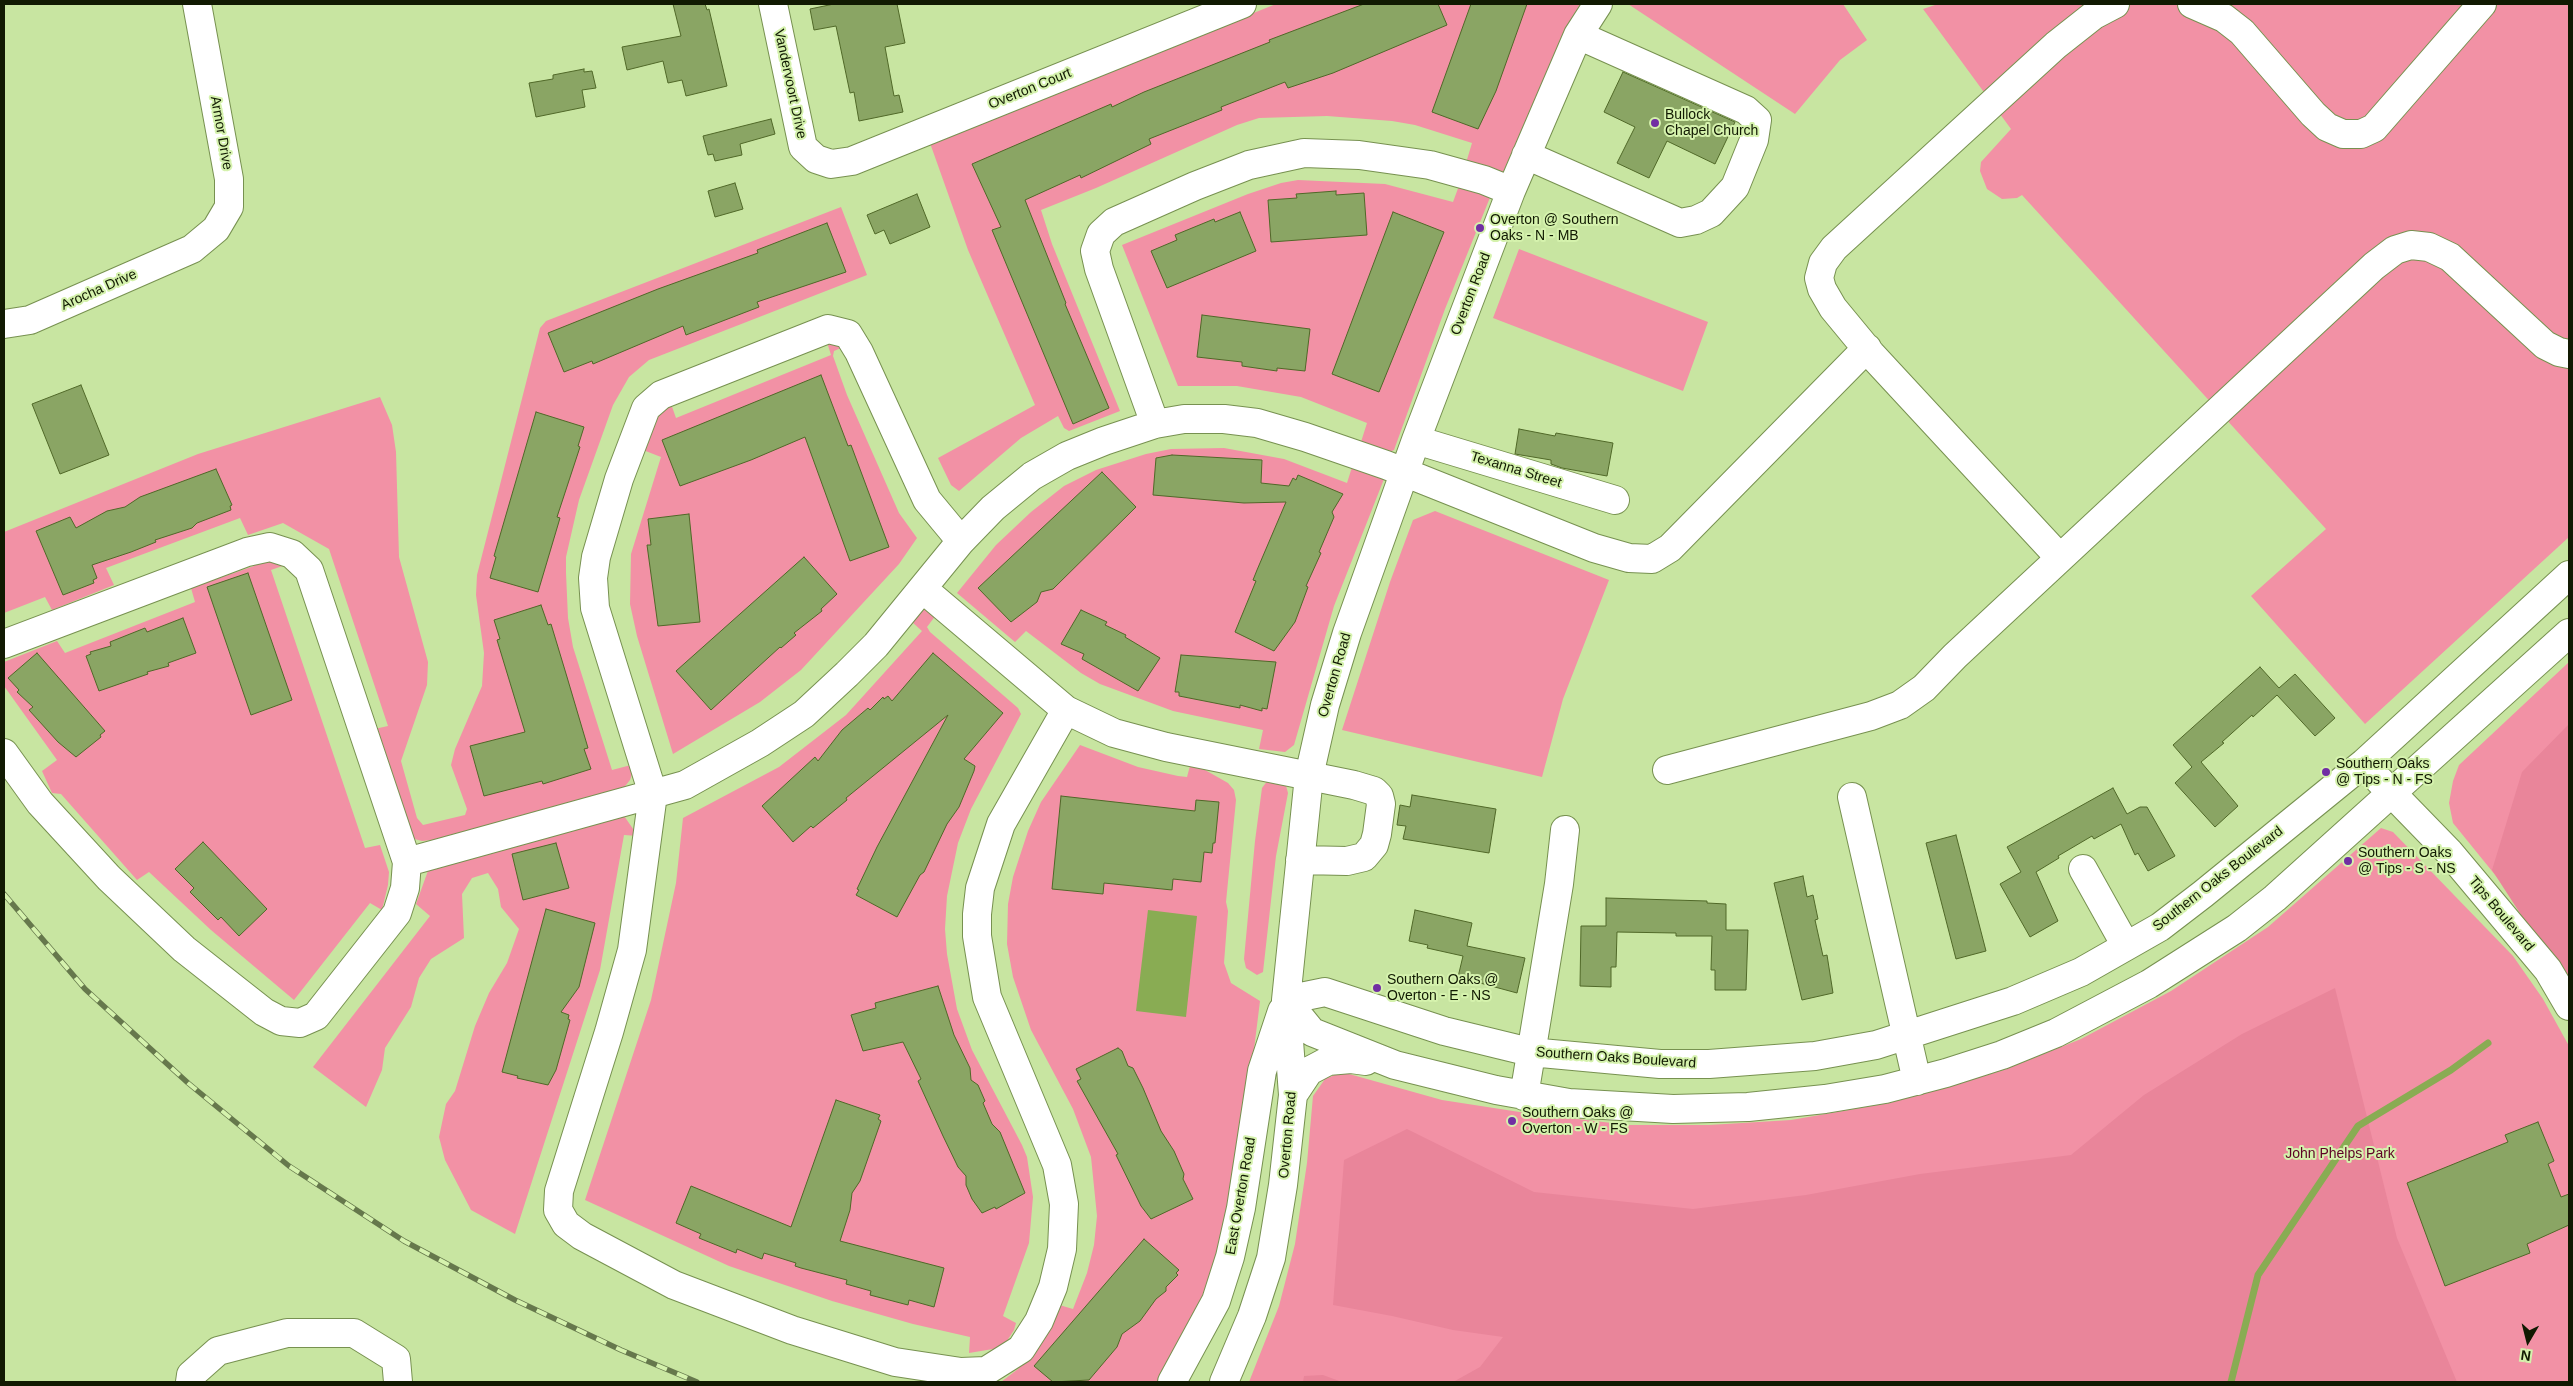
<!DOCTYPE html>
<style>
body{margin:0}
#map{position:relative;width:2573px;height:1386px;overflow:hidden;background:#c8e5a1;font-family:Arial,sans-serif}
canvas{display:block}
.frame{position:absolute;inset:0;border:5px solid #111a02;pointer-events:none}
.north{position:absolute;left:2503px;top:1316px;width:50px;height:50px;-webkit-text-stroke:4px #d5f2ad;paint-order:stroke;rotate:188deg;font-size:14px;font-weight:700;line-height:20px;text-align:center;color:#111a02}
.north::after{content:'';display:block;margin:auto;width:18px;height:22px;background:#111a02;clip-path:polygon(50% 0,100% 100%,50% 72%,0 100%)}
</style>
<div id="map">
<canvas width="2573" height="1386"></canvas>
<div class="frame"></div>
<div class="north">N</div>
</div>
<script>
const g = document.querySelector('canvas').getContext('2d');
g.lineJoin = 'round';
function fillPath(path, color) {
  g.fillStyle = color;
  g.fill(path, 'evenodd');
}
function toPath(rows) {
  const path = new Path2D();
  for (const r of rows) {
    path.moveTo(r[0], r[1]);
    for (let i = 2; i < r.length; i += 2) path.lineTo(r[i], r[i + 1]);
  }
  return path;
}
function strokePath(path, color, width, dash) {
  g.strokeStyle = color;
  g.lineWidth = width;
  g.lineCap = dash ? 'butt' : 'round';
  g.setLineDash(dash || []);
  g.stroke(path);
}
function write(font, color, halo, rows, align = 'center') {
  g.font = font + ' Arial,sans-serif';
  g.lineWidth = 4;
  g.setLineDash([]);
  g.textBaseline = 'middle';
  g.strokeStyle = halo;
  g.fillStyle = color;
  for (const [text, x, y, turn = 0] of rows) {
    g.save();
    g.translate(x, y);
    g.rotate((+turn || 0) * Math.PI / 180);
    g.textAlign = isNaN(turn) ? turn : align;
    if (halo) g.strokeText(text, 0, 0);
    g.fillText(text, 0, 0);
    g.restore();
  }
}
fillPath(toPath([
 [1276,4,1580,4,1569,23,1503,172,1493,173,1466,163,1472,143,1415,125,1392,121,1327,116,1259,118,1237,125,1096,188,1041,210,1052,244,1120,411,1069,431,1064,428,1058,416,1021,438,959,491,951,485,938,458,1035,405,968,250,930,143],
 [1628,4,1843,4,1867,40,1840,60,1795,114],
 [1938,4,2569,4,2569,537,2365,724,2251,596,2326,529,2022,195,2017,198,2002,199,1987,189,1980,171,1981,162,2011,129,1923,9],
 [1298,180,1385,184,1453,202,1460,183,1491,195,1445,309,1394,450,1389,452,1361,442,1367,423,1301,397,1237,386,1178,386,1122,245,1248,194,1281,183],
 [841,207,867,275,649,360,629,377,613,405,579,500,566,557,566,573,568,618,573,647,612,770,631,765,633,771,630,780,622,790,441,839,422,841,411,838,370,730,388,726,329,549,283,523,248,535,240,518,106,568,114,585,52,610,45,597,4,613,4,532,198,454,380,397,392,425,396,452,399,557,428,662,427,685,401,761,417,818,423,825,465,815,467,809,451,765,455,749,482,686,484,653,476,595,477,575,540,328,546,321],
 [1519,249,1708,322,1683,391,1493,318],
 [826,339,848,345,834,351,833,356,847,395,899,513,917,538,899,564,801,670,760,702,673,754,637,636,630,604,631,554,661,457,643,450,656,414,670,401,676,418,831,355],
 [1224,448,1284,459,1347,483,1353,464,1384,479,1334,606,1294,745,1285,752,1259,749,1263,730,1173,711,1100,684,1081,673,1026,631,1015,642,957,593,996,545,1031,512,1064,486,1096,470,1146,454,1171,449],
 [1435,511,1609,580,1563,699,1542,777,1342,730,1390,582,1413,520],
 [250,556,291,563,271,570,365,848,380,845,389,872,388,885,382,910,370,903,294,1000,211,930,149,872,137,880,61,794,52,793,42,771,57,760,4,686,4,662,57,641,65,653,195,602,191,588,254,566],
 [919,608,927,608,936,615,927,627,930,632,1018,708,1021,714,971,809,958,843,947,896,945,929,947,954,957,1009,972,1050,1022,1145,1027,1157,1033,1197,1029,1243,1003,1316,1016,1323,1014,1330,1005,1344,999,1348,969,1353,970,1337,913,1324,832,1301,729,1266,585,1200,651,1000,676,883,683,818,779,767,846,715,922,631,912,622],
 [2569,662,2569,966,2453,823,2449,803,2453,781,2459,765],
 [1080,745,1138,767,1178,776,1187,777,1191,762,1228,783,1234,790,1236,800,1226,902,1228,911,1224,963,1231,983,1260,1001,1245,1122,1229,1252,1165,1382,1001,1382,1018,1369,1030,1355,1056,1304,1073,1309,1087,1273,1094,1245,1097,1216,1091,1157,1073,1109,1031,1030,1013,977,1007,944,1008,904,1013,877,1028,831,1041,802],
 [1268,780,1285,782,1288,793,1276,856,1263,972,1257,975,1246,968,1244,959,1255,841,1262,788],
 [622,813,638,836,624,835,600,970,515,1234,471,1210,445,1160,439,1137,446,1104,455,1091,475,1026,489,993,507,963,519,929,501,907,498,889,488,873,472,878,462,894,464,938,431,959,419,978,411,1007,385,1048,382,1070,366,1107,313,1067,430,916,416,904,429,868],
 [2381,828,2393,832,2513,956,2543,999,2569,1046,2569,1382,1249,1382,1279,1306,1295,1244,1307,1163,1313,1096,1325,1079,1342,1072,1442,1100,1526,1113,1629,1125,1709,1125,1791,1120,1889,1103,2001,1071,2081,1039,2171,991,2268,927]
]), '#f291a5');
fillPath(toPath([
 [2569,724,2569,989,2492,870,2522,772],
 [2335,988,2397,1238,2457,1382,1453,1382,1480,1367,1503,1337,1453,1330,1392,1316,1333,1305,1344,1160,1407,1129,1534,1192,1693,1209,1806,1195,1920,1174,2071,1155,2144,1095,2242,1034],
 [1323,1375,1342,1382,1303,1382,1304,1376]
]), '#e9859a');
fillPath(toPath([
 [1148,910,1197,916,1186,1017,1136,1011]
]), '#89ac53');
strokePath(toPath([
 [2231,1382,2258,1275,2358,1126,2451,1070,2488,1043]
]), '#89ac53', 7);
const building = toPath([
 [673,4,705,4,707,10,709,9,727,86,686,96,682,80,668,83,663,61,627,70,622,47,681,36,673,4],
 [834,4,897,4,905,43,885,47,894,96,899,95,903,112,859,121,854,92,850,93,836,26,814,30,810,9,834,4],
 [1364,4,1438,4,1447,25,1333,73,1288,88,1285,82,1221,107,1222,110,1149,139,1151,144,1081,178,1080,175,1025,200,1066,303,1065,304,1109,408,1073,424,992,230,1001,227,972,164,1111,104,1112,107,1144,92,1270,42,1269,40,1364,4],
 [1471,4,1527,4,1496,91,1478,129,1432,112,1471,4],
 [584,69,584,72,592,71,596,88,582,90,585,107,536,117,529,83,553,79,553,75,584,69],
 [1623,72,1735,122,1715,164,1667,141,1649,178,1617,163,1635,127,1604,112,1623,72],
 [771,119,775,134,740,144,742,155,715,161,713,154,708,155,703,136,771,119],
 [735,183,743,209,715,217,708,191,735,183],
 [1336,191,1336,195,1364,193,1367,235,1271,242,1268,200,1297,198,1296,194,1336,191],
 [917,194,930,227,890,244,884,230,875,234,867,215,917,194],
 [1240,212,1256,251,1167,288,1151,251,1177,240,1175,235,1214,219,1215,222,1240,212],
 [1393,212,1444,232,1379,392,1332,374,1393,212],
 [827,223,846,272,757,302,759,307,686,335,683,326,593,364,592,361,564,372,548,333,658,289,758,253,757,250,827,223],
 [1202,315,1310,329,1305,371,1277,368,1277,371,1242,366,1242,362,1197,357,1202,315],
 [821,375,848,446,851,445,889,547,850,561,805,437,751,460,680,486,662,440,821,375],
 [81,385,109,455,60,474,32,404,81,385],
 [536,412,584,427,578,446,580,447,557,517,560,518,538,592,490,578,496,557,494,556,536,412],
 [1519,429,1555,436,1556,433,1613,443,1607,476,1562,468,1551,464,1551,460,1515,454,1519,429],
 [1172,455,1262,460,1261,483,1289,486,1293,478,1296,480,1298,475,1343,494,1332,512,1334,517,1319,552,1321,553,1306,586,1308,587,1295,622,1274,651,1235,632,1256,581,1253,580,1257,570,1286,502,1244,503,1153,495,1156,458,1172,455],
 [216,469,232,505,230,506,231,510,197,523,192,528,155,540,156,542,131,552,92,565,97,578,93,580,94,583,63,595,36,531,70,517,76,528,107,511,125,507,140,497,216,469],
 [1102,472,1136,507,1053,589,1041,592,1037,602,1011,622,978,588,1102,472],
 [689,514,700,622,658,626,647,545,651,545,648,519,689,514],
 [804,557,837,594,821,609,822,611,794,633,796,635,781,648,780,647,711,710,676,671,804,557],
 [248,573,292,700,251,715,207,587,248,573],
 [541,605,548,625,551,624,567,677,588,748,584,749,591,769,543,784,542,781,484,796,470,746,525,732,497,640,500,639,494,620,541,605],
 [1081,610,1107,622,1105,625,1126,635,1125,637,1160,658,1138,691,1082,659,1084,654,1061,644,1081,610],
 [183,618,196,653,168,663,169,666,147,672,148,674,99,691,86,656,91,654,90,652,111,646,110,642,145,628,147,632,183,618],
 [37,653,105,731,100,735,101,737,76,757,58,742,29,710,33,707,17,692,19,690,8,678,37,653],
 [933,653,1003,713,964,759,975,766,974,771,959,807,947,824,924,872,920,875,897,917,856,895,859,890,857,889,877,847,948,715,846,798,847,800,813,828,811,826,793,842,762,806,815,757,818,761,842,730,868,708,870,710,883,697,884,699,888,696,892,701,933,653],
 [1181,655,1276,662,1267,709,1262,708,1262,711,1240,705,1240,708,1179,696,1179,692,1175,692,1181,655],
 [2260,667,2279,688,2295,674,2335,718,2315,736,2277,695,2253,717,2252,715,2222,742,2224,743,2201,762,2238,806,2215,827,2175,783,2192,767,2173,745,2260,667],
 [2113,788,2127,814,2140,807,2147,807,2175,856,2148,871,2138,853,2135,855,2121,824,2094,839,2092,836,2058,856,2059,858,2036,872,2058,921,2030,937,2000,884,2021,872,2007,847,2113,788],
 [1412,795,1496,809,1489,853,1403,839,1406,826,1397,825,1400,805,1410,807,1412,795],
 [1061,796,1195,811,1196,800,1219,802,1215,843,1213,843,1212,853,1204,852,1201,882,1173,879,1172,890,1104,883,1103,894,1052,889,1061,796],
 [1956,835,1986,951,1956,959,1926,843,1956,835],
 [203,842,267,909,239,936,221,917,218,920,190,892,194,888,175,869,203,842],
 [556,843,569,888,523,900,512,854,556,843],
 [1803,876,1807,897,1813,895,1818,919,1815,920,1823,956,1827,955,1833,993,1802,1000,1774,883,1803,876],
 [1606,898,1707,901,1707,903,1726,904,1726,930,1748,930,1746,990,1715,990,1715,970,1711,970,1712,936,1676,936,1676,933,1617,932,1616,967,1611,967,1611,987,1580,986,1581,926,1606,926,1606,898],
 [546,909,595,923,579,987,561,1012,569,1015,568,1019,570,1020,556,1070,548,1085,517,1078,518,1076,502,1072,546,909],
 [1415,910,1472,923,1467,946,1525,958,1517,993,1458,977,1463,956,1427,948,1428,945,1409,941,1415,910],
 [938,986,954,1035,970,1068,971,1080,978,1085,985,1101,983,1103,992,1124,1000,1132,1025,1193,996,1209,995,1207,982,1213,972,1199,966,1185,966,1176,958,1167,943,1136,918,1081,921,1079,903,1042,863,1051,851,1015,876,1008,875,1003,938,986],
 [1118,1048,1122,1051,1128,1066,1133,1068,1143,1088,1161,1131,1174,1151,1184,1174,1183,1179,1193,1199,1151,1219,1141,1206,1116,1155,1118,1154,1077,1081,1081,1079,1076,1069,1118,1048],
 [836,1100,880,1115,878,1119,881,1121,860,1181,852,1193,850,1210,840,1241,944,1268,934,1307,909,1300,908,1305,870,1295,871,1291,846,1284,847,1280,801,1268,795,1266,796,1263,764,1253,762,1259,737,1249,736,1253,699,1238,701,1234,676,1223,691,1186,791,1227,836,1100],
 [2538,1122,2554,1161,2548,1164,2561,1197,2569,1194,2569,1225,2527,1244,2530,1253,2445,1286,2407,1183,2508,1142,2505,1135,2538,1122],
 [1144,1239,1179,1270,1176,1273,1178,1275,1166,1287,1166,1291,1156,1299,1140,1321,1122,1334,1117,1347,1089,1380,1053,1382,1034,1366,1144,1239]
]);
fillPath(building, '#8aa564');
strokePath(building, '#506828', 1);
const minor = toPath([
 [773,4,803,147,816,159,831,164,852,161,1242,4],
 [2192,4,2224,18,2242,32,2313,114,2327,127,2343,134,2361,134,2374,128,2482,4],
 [1526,155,1680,223,1696,220,1711,213,1735,187,1754,140,1757,120,1746,110,1578,35],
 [4,324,30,320,192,249,216,229,229,207,229,179,197,4],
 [1155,424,1099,269,1095,251,1101,234,1114,222,1195,186,1249,165,1304,153,1359,155,1430,165,1484,180,1511,191],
 [1416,440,1615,500],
 [961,541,927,500,859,352,848,334,828,329,661,395,646,408,619,479,596,557,593,578,595,608,653,794,632,950,609,1032,559,1191,558,1210,566,1224,582,1236,674,1285,792,1330,895,1362,961,1372,986,1371,1021,1349,1039,1321,1053,1287,1062,1249,1064,1204,1057,1165,987,997,977,936,977,914,980,888,1001,824,1066,710],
 [2060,558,1871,354,1833,308,1822,289,1819,278,1823,263,1834,248,2056,45,2094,15,2115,4],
 [923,589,1066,710,1114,733,1166,747,1354,785,1374,791,1379,796,1381,804,1377,834,1374,845,1364,857,1347,861,1300,860],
 [4,644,247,552,270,547,292,554,309,570,407,862,405,888,397,913,316,1016,300,1023,281,1021,264,1012,184,949,109,878,40,803,4,753],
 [1667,770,1871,716,1900,705,1924,688,1955,656,2374,266,2395,250,2411,245,2429,247,2450,257,2545,345,2559,352,2569,354],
 [2379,780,2449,852,2548,970,2569,1006],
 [1852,797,1917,1081],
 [407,862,685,785,760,743,804,714,847,674,876,645,961,541,993,508,1032,476,1067,456,1104,441,1155,424,1184,419,1224,419,1257,423,1305,437,1386,465,1594,548,1629,558,1652,559,1670,548,1867,348],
 [2083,869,2126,946],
 [1286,1000,1312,1032,1395,1065,1496,1090,1569,1103,1673,1109,1748,1107,1825,1099,1885,1089,1946,1073,2002,1055,2056,1033,2149,984,2237,928,2275,898,2569,633],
 [1286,1000,1325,992,1444,1031,1530,1052,1660,1064,1709,1064,1815,1056,1876,1045,2013,1001,2081,972,2160,927,2203,894,2364,763,2569,575],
 [1293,1095,1309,1071,1328,1061,1351,1059,1366,1061],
 [1524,1096,1559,884,1565,830],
 [190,1382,191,1375,218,1351,287,1333,354,1333,396,1359,398,1382],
 [1172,1382,1216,1301,1230,1257,1241,1208,1262,1071,1282,1011],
 [1224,1382,1252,1316,1271,1258,1283,1185,1293,1095,1286,1000,1309,776,1325,705,1347,633,1416,440,1511,191,1578,35,1598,4]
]);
strokePath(minor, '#779150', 30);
strokePath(minor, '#fff', 28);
const rail = toPath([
 [4,894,85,989,188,1083,289,1166,404,1241,515,1300,621,1350,697,1382]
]);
strokePath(rail, '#66784c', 5.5);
strokePath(rail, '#d5f2ad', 4, [11]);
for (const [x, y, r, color] of [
 [1655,123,5,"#712ea3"],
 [1480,228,5,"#712ea3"],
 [2326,772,5,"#712ea3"],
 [2348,861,5,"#712ea3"],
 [1377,988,5,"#712ea3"],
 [1512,1121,5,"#712ea3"]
]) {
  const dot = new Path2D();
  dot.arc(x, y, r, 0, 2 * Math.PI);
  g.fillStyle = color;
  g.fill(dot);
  strokePath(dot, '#d5f2ad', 2);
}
write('14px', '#111a02', '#d5f2ad', [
 ["Vandervoort Drive",790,84,78],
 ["Overton Court",1030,89,-22],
 ["Armor Drive",221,133,80],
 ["Arocha Drive",99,290,-24],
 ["Overton Road",1471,294,-69],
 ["Texanna Street",1516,470,17],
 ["Overton Road",1335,675,-74],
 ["Southern Oaks Boulevard",2218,879,-38],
 ["Tips Boulevard",2501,914,50],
 ["Southern Oaks Boulevard",1616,1058,4],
 ["Overton Road",1288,1135,-85],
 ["East Overton Road",1241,1196,-80]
]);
write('14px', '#111a02', '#d5f2ad', [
 ["Bullock",1665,115],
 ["Chapel Church",1665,131],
 ["Overton @ Southern",1490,220],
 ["Oaks - N - MB",1490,236],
 ["Southern Oaks",2336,764],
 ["@ Tips - N - FS",2336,780],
 ["Southern Oaks",2358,853],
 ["@ Tips - S - NS",2358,869],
 ["Southern Oaks @",1387,980],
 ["Overton - E - NS",1387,996],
 ["Southern Oaks @",1522,1113],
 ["Overton - W - FS",1522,1129]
], 'left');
write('14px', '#5e0126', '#d5f2ad', [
 ["John Phelps Park",2340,1154]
]);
</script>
